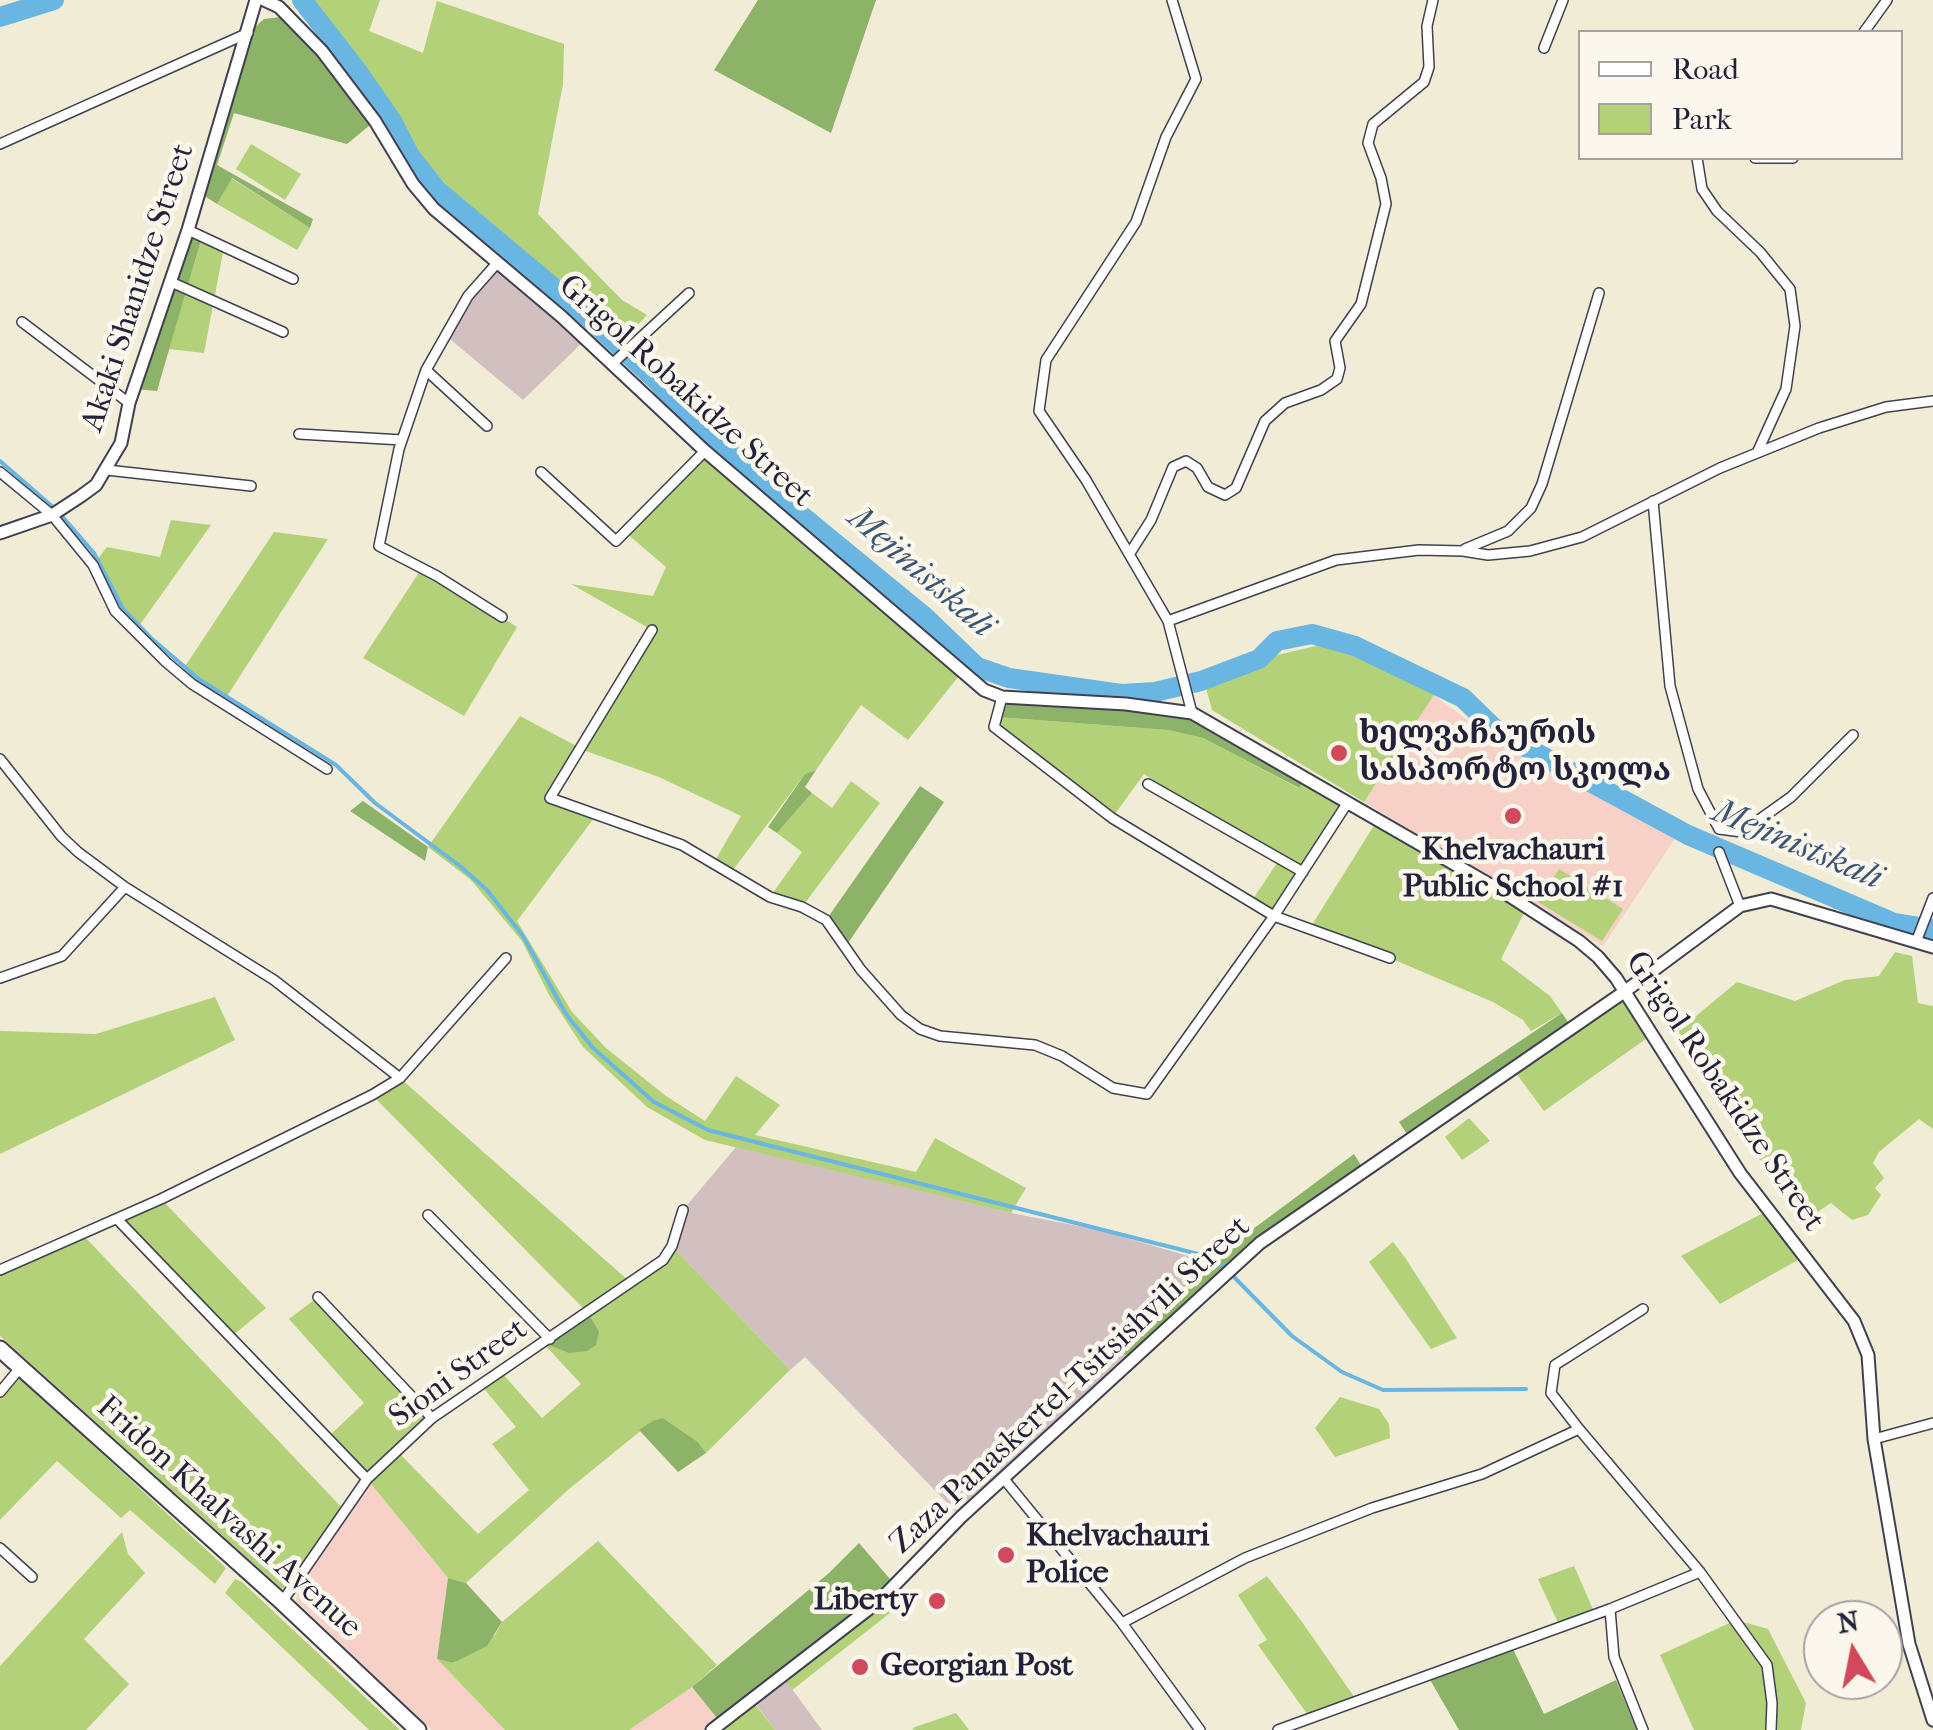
<!DOCTYPE html>
<meta charset="utf-8">
<style>
body{margin:0}
#map{position:relative;width:1933px;height:1730px;overflow:hidden;background:#f1ecd5;font-family:"IM FELL French Canon",serif}
canvas{display:block}
.legend{position:absolute;left:1578px;top:30px;width:325px;height:130px;box-sizing:border-box;background:#fbf7ec;border:2px solid #a4a2a5;margin:0;padding:12px 18px;list-style:none;font-size:30px;color:#22223b}
.legend li{display:flex;align-items:center;gap:20px;height:50px}
.legend b{width:50px;border:2px solid #a4a2a5}
.north{position:absolute;left:1803px;top:1600px;width:100px;height:100px;box-sizing:border-box;background:#fbf7ec;border:2px solid #a4a2a5;border-radius:50%;rotate:350deg;font-size:28px;font-weight:700;line-height:40px;text-align:center;color:#22223b}
.north::after{content:'';display:block;margin:auto;width:35px;height:45px;background:#d1495b;clip-path:polygon(50% 0,100% 100%,50% 72%,0 100%)}
</style>
<div id="map">
<canvas width="1933" height="1730"></canvas>
<ul class="legend">
<li><b style="height:12px;background:#fff"></b>Road</li>
<li><b style="height:28px;background:#b2d178"></b>Park</li>
</ul>
<div class="north">N</div>
</div>
<script>
const g = document.querySelector('canvas').getContext('2d');
g.lineJoin = 'round';
function fillPath(path, color) {
  g.fillStyle = color;
  g.fill(path, 'evenodd');
}
function toPath(rows) {
  const path = new Path2D();
  for (const r of rows) {
    path.moveTo(r[0], r[1]);
    for (let i = 2; i < r.length; i += 2) path.lineTo(r[i], r[i + 1]);
  }
  return path;
}
function strokePath(path, color, width, dash) {
  g.strokeStyle = color;
  g.lineWidth = width;
  g.lineCap = dash ? 'butt' : 'round';
  g.setLineDash(dash || []);
  g.stroke(path);
}
function write(font, color, halo, rows, align = 'center') {
  g.font = font + ' "IM FELL French Canon","Noto Serif Georgian",serif';
  g.lineWidth = 9;
  g.setLineDash([]);
  g.textBaseline = 'middle';
  g.strokeStyle = halo;
  g.fillStyle = color;
  for (const [text, x, y, turn = 0] of rows) {
    g.save();
    g.translate(x, y);
    g.rotate((+turn || 0) * Math.PI / 180);
    g.textAlign = isNaN(turn) ? turn : align;
    if (halo) g.strokeText(text, 0, 0);
    g.fillText(text, 0, 0);
    g.restore();
  }
}
fillPath(toPath([
 [1434,695,1474,725,1676,837,1603,946,1364,802],
 [367,1479,448,1578,437,1659,505,1730,432,1730,296,1601,306,1569],
 [692,1687,721,1723,712,1730,629,1730]
]), '#f7d1c8');
fillPath(toPath([
 [498,262,586,339,523,400,445,335],
 [736,1147,1011,1213,1099,1230,1209,1262,1117,1343,1130,1361,961,1517,805,1357,790,1370,672,1246,683,1210],
 [781,1674,822,1730,775,1730,752,1699]
]), '#d2bfc0');
fillPath(toPath([
 [310,0,380,0,369,31,423,53,437,1,564,44,563,84,538,214,622,300,647,315,621,343,464,205,410,143],
 [251,144,301,174,285,200,236,169],
 [231,178,310,228,297,250,217,204],
 [202,237,224,247,204,353,169,349],
 [705,451,962,672,908,740,861,705,816,770,805,774,730,874,713,864,741,816,659,777,580,749,551,798,597,814,517,921,572,1012,606,1048,666,1096,705,1121,736,1076,780,1105,755,1135,916,1172,935,1138,1026,1188,1011,1213,705,1140,647,1107,583,1047,549,995,522,941,471,880,428,847,520,716,580,748,652,630,571,584,653,596,666,567,625,532],
 [171,520,211,525,134,633,115,611,93,565,107,547,160,557],
 [274,532,328,539,222,704,180,674],
 [422,568,517,627,464,716,363,658],
 [1316,646,1356,649,1434,695,1364,802,1212,710,1206,688,1277,655],
 [997,717,1168,730,1203,738,1298,788,1306,778,1348,802,1274,916,1251,902,1279,860,1144,774,1112,818,994,727],
 [851,781,880,803,802,907,770,897,802,852,777,833,812,793,832,808],
 [1378,819,1527,907,1501,959,1550,996,1562,1013,1531,1031,1523,1020,1493,1002,1390,958,1310,928],
 [1559,869,1623,909,1602,941,1538,902],
 [1895,952,1912,956,1918,1003,1933,1006,1933,1129,1919,1119,1879,1152,1873,1163,1884,1178,1875,1188,1881,1195,1868,1215,1852,1220,1831,1203,1804,1221,1747,1142,1678,1031,1737,982,1795,1001,1845,980,1879,976],
 [1624,992,1650,1036,1544,1111,1513,1069],
 [215,997,235,1040,0,1154,0,1031,96,1034],
 [400,1078,630,1282,663,1260,672,1246,790,1370,706,1453,698,1442,663,1418,654,1420,569,1489,466,1583,448,1578,367,1479,328,1437,364,1403,289,1319,318,1297,432,1418,397,1451,478,1534,529,1490,492,1444,516,1427,481,1385,501,1372,542,1418,581,1384,543,1343,588,1313,372,1095],
 [1469,1118,1490,1141,1462,1160,1445,1137],
 [161,1199,266,1308,231,1337,117,1219],
 [1767,1211,1803,1257,1720,1304,1681,1256],
 [82,1234,345,1511,306,1569,282,1589,0,1336,0,1270],
 [1393,1242,1406,1259,1457,1338,1431,1349,1369,1262],
 [16,1374,226,1568,215,1584,130,1510,121,1518,57,1461,0,1520,0,1392],
 [1340,1397,1379,1409,1389,1424,1390,1438,1335,1457,1315,1428],
 [122,1532,128,1554,145,1573,84,1639,129,1684,86,1730,0,1730,0,1666],
 [598,1541,717,1665,692,1687,629,1730,505,1730,437,1659,454,1663,495,1635,502,1622],
 [1574,1566,1595,1614,1560,1627,1538,1579],
 [1267,1576,1302,1622,1357,1701,1310,1718,1258,1645,1267,1640,1238,1595],
 [235,1579,242,1582,400,1730,369,1730,225,1593],
 [879,1601,890,1613,792,1690,781,1674],
 [1736,1620,1768,1629,1806,1703,1801,1730,1694,1730,1660,1655],
 [751,1699,775,1730,712,1730],
 [956,1713,969,1730,912,1730,915,1727]
]), '#b2d178');
fillPath(toPath([
 [758,0,876,0,831,133,714,70],
 [281,17,296,24,375,121,347,144,234,113,217,165,313,219,310,228,232,178,217,204,200,193,248,33,264,19],
 [188,230,202,237,157,391,134,389],
 [1002,697,1192,713,1306,778,1299,788,1203,738,1168,730,997,717],
 [816,770,805,787,812,793,777,833,768,827,805,774],
 [920,786,944,802,846,946,826,920],
 [363,801,428,847,425,861,350,811],
 [1562,1013,1572,1028,1411,1140,1399,1122],
 [1354,1154,1365,1172,1260,1243,1130,1361,1117,1344,1214,1258],
 [588,1313,599,1332,596,1345,587,1351,569,1353,544,1343],
 [663,1418,698,1442,706,1453,678,1472,639,1430,654,1420],
 [859,1543,896,1586,721,1723,692,1687,829,1573],
 [448,1578,466,1583,502,1622,487,1646,453,1663,437,1659],
 [1512,1647,1544,1714,1616,1680,1637,1730,1459,1730,1429,1678]
]), '#8db368');
strokePath(toPath([
 [0,461,54,508],
 [61,515,94,553,123,609,151,638,200,680,336,765,375,803,460,866,487,890,523,936,566,1014,593,1048,654,1102,708,1130,1214,1258,1225,1268],
 [1232,1275,1292,1336,1342,1372,1383,1390,1526,1389]
]), '#6ab6e3', 4);
strokePath(toPath([
 [302,0,355,68,392,121,410,156,438,191,580,310,657,381,695,422,791,507,925,617,977,667,1009,678,1121,694,1155,692,1201,681,1259,659,1277,641,1312,634,1355,646,1463,698,1498,732,1688,835,1894,923,1933,929],
 [0,17,54,0]
]), '#6ab6e3', 20);
const minor = toPath([
 [1172,0,1196,79,1166,137,1136,222,1046,360,1039,411,1086,480,1168,621,1192,713],
 [1864,32,1887,0],
 [1544,48,1563,0],
 [0,144,248,33],
 [1697,158,1702,189,1717,211,1760,252,1790,289,1795,326,1786,389,1757,453],
 [1755,158,1793,158],
 [188,230,293,279],
 [498,262,468,296,426,370,399,449,379,546,437,576,502,617],
 [171,282,283,332],
 [22,322,129,403],
 [612,364,689,293],
 [426,370,487,426],
 [299,434,402,440],
 [107,470,251,486],
 [0,472,52,515,93,565,115,611,166,662,192,684,327,769],
 [541,472,616,541,705,451],
 [1653,501,1670,686,1698,789,1719,829,1742,832,1791,797,1853,735],
 [1465,549,1508,531,1531,508,1542,484,1599,293],
 [1130,553,1151,520,1173,467,1186,461,1197,468,1208,487,1225,495,1236,488,1265,421,1285,403,1321,390,1337,379,1340,368,1335,341,1361,304,1386,204,1381,178,1368,143,1373,124,1424,82,1429,67,1427,26,1433,0],
 [1168,621,1336,560,1419,550,1463,551,1488,555,1530,551,1582,537,1720,468,1819,428,1886,407,1933,401],
 [652,630,550,798,682,845,770,897,802,907,826,920,861,970,901,1015,920,1029,940,1036,1035,1045,1062,1056,1113,1088,1147,1094,1274,916,1348,802],
 [1002,697,994,727,1112,818,1274,916,1390,958],
 [0,759,61,836,78,852,125,887,274,980,400,1078],
 [1148,784,1303,872],
 [1719,852,1740,906],
 [1916,942,1933,898],
 [0,978,62,956,125,887],
 [428,1215,550,1339],
 [117,1219,367,1479],
 [0,1270,161,1199,372,1095,400,1078,506,958],
 [318,1297,432,1418],
 [0,1392,20,1368],
 [1579,1429,1551,1393,1555,1365,1643,1309],
 [1874,1439,1933,1423],
 [1004,1479,1122,1623,1200,1730],
 [0,1548,32,1577],
 [282,1602,367,1479,432,1418,663,1260,672,1246,683,1210],
 [1610,1609,1614,1657,1643,1730],
 [1122,1623,1245,1558,1372,1508,1482,1474,1579,1429,1700,1572,1767,1665,1772,1703,1771,1730],
 [1278,1730,1610,1609,1700,1572]
]);
const tertiary = toPath([
 [264,0,279,7,322,51,375,121,413,184,434,209,562,317,705,451,984,690,1002,697,1126,704,1192,713,1508,895,1579,941,1598,957,1616,978,1740,1173,1854,1321,1868,1355,1874,1439,1909,1644,1933,1720],
 [0,533,52,515,81,496,96,485,121,443,129,403,188,230,256,0],
 [712,1730,879,1601,961,1517,1260,1243,1624,992,1740,906,1771,899,1933,947]
]);
const primary = toPath([
 [0,1349,282,1602,418,1730]
]);
strokePath(minor, '#414052', 12);
strokePath(tertiary, '#414052', 15);
strokePath(primary, '#414052', 19);
strokePath(minor, '#fff', 9);
strokePath(tertiary, '#fff', 11);
strokePath(primary, '#fff', 15);
for (const [x, y, r, color] of [
 [1339,753,10,"#d1495b"],
 [1513,816,10,"#d1495b"],
 [1006,1555,10,"#d1495b"],
 [937,1601,10,"#d1495b"],
 [860,1667,10,"#d1495b"]
]) {
  const dot = new Path2D();
  dot.arc(x, y, r, 0, 2 * Math.PI);
  g.fillStyle = color;
  g.fill(dot);
  strokePath(dot, '#fbf7ec', 4);
}
write('32px', '#22223b', '#fbf7ec', [
 ["Akaki Shanidze Street",139,288,-72],
 ["Grigol Robakidze Street",685,392,42],
 ["Grigol Robakidze Street",1724,1092,56],
 ["Sioni Street",459,1374,-36],
 ["Zaza Panaskertel-Tsitsishvili Street",1071,1386,-43],
 ["Fridon Khalvashi Avenue",228,1518,42]
]);
write('bold 32px', '#22223b', '#fbf7ec', [
 ["ხელვაჩაურის",1359,735],
 ["სასპორტო სკოლა",1359,772],
 ["Khelvachauri",1513,851,"center"],
 ["Public School #1",1513,888,"center"],
 ["Khelvachauri",1026,1537],
 ["Police",1026,1574],
 ["Liberty",917,1601,"right"],
 ["Georgian Post",880,1667]
], 'left');
write('italic 35px', '#3b5676', '#fbf7ec', [
 ["Mejinistskali",920,573,41],
 ["Mejinistskali",1797,846,23]
]);
</script>
